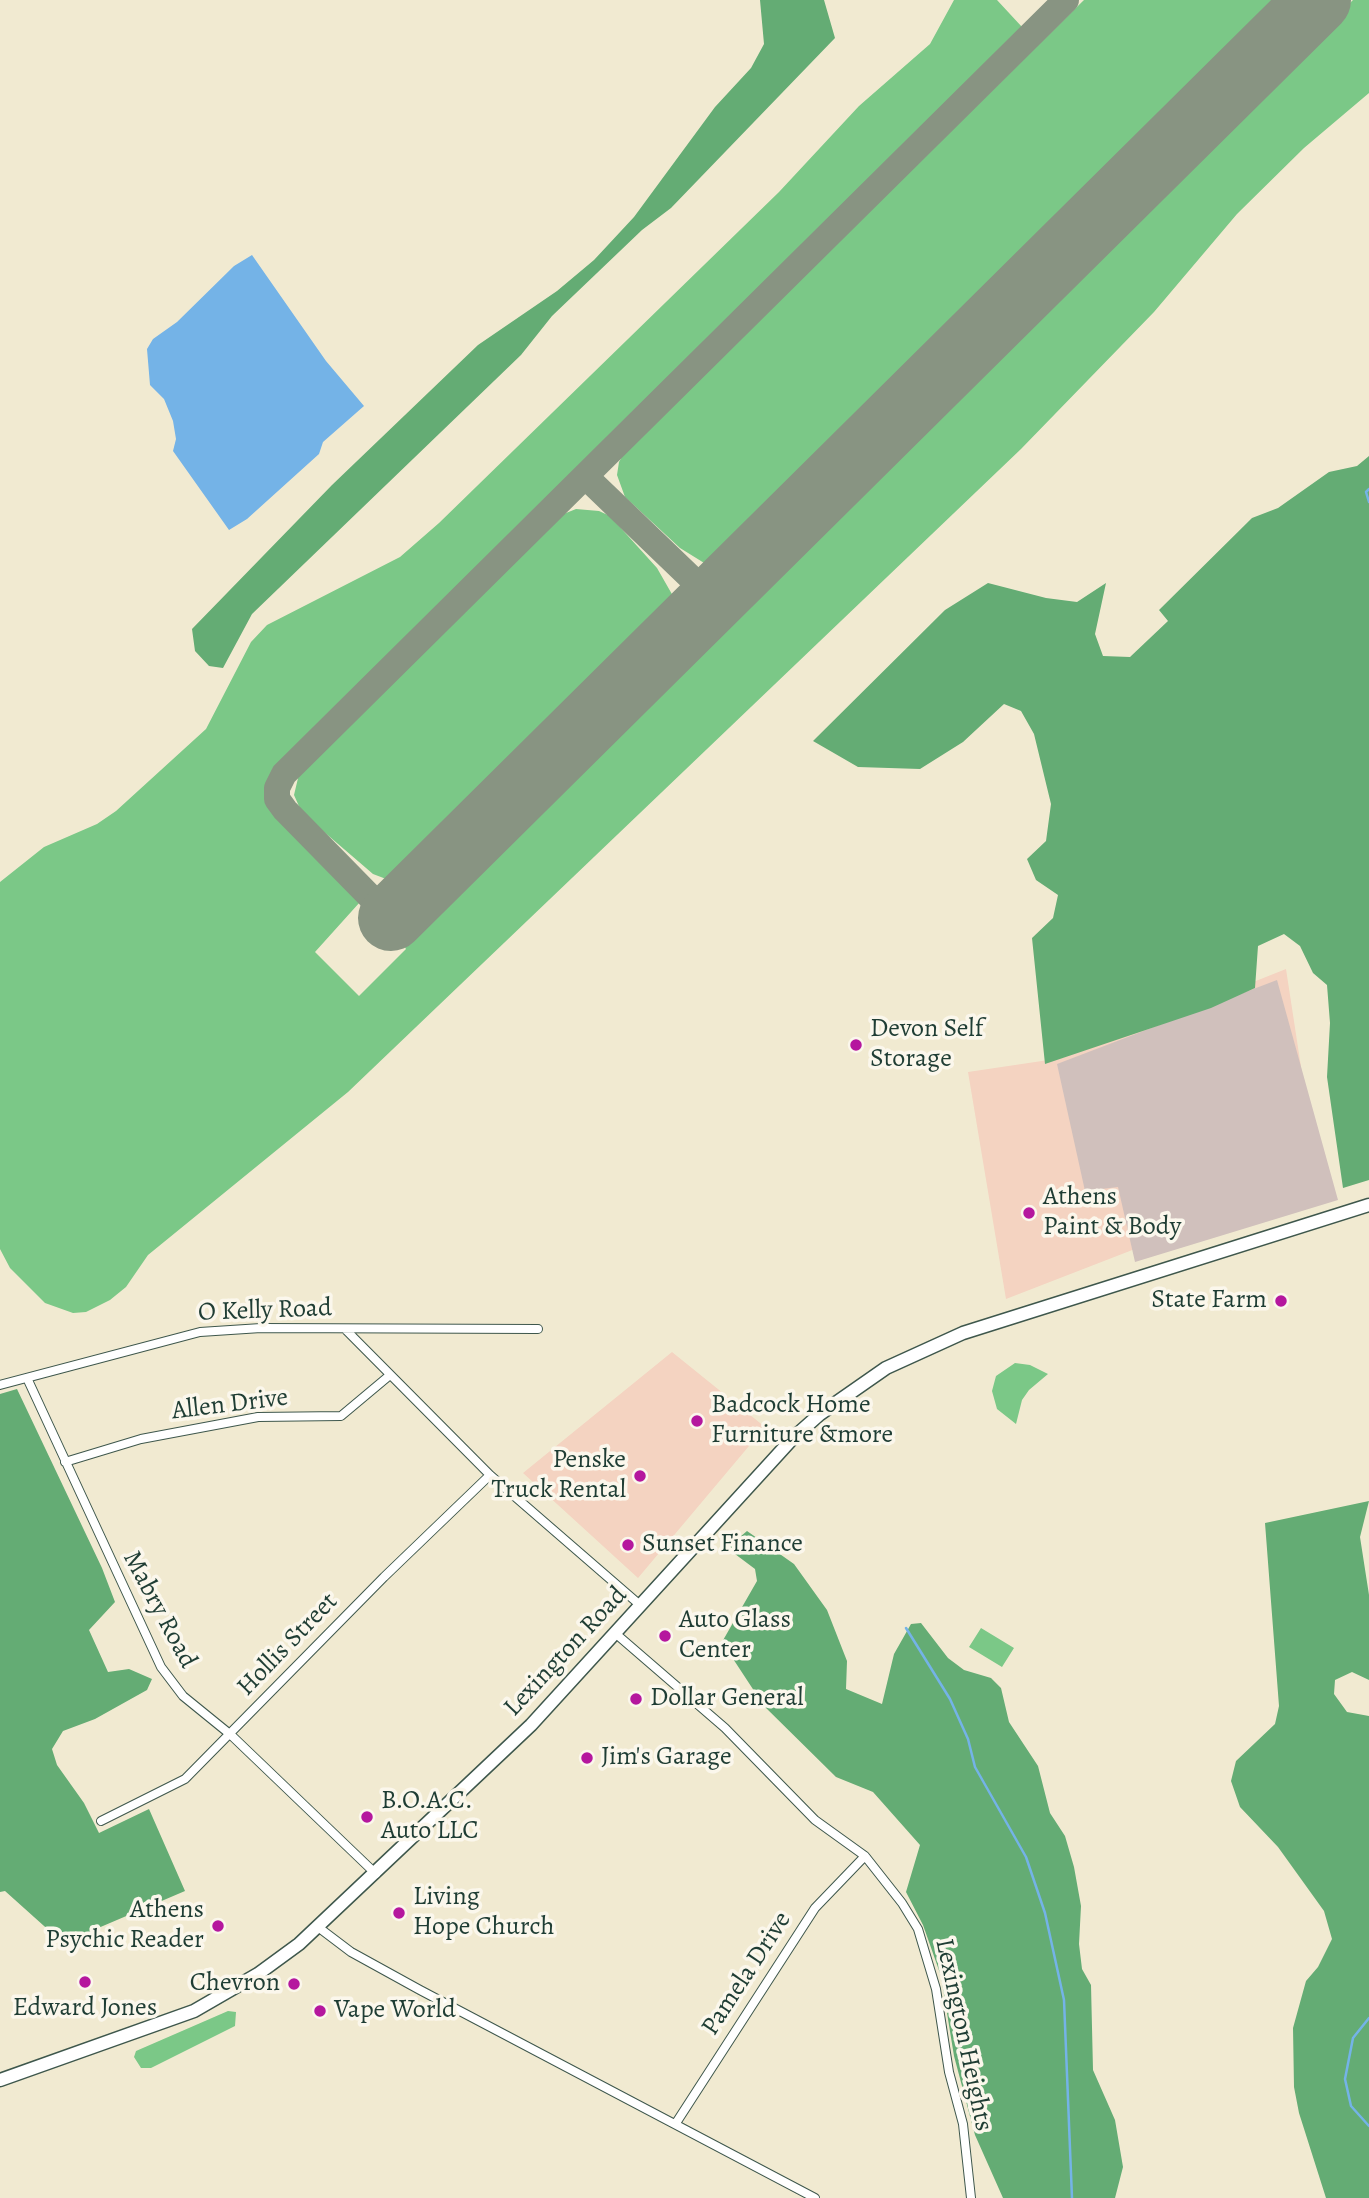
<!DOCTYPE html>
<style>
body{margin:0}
canvas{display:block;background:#f1ead1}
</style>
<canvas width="1369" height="2198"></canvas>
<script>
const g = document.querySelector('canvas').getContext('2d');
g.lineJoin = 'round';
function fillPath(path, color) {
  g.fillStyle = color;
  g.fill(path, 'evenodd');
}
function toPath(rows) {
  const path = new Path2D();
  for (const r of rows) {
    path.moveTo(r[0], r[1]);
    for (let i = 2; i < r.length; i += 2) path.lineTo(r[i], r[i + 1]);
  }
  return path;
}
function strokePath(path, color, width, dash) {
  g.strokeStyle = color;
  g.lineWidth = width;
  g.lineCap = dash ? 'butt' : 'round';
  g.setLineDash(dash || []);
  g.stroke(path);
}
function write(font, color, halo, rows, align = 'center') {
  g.font = font + ' Alegreya,serif';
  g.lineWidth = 7;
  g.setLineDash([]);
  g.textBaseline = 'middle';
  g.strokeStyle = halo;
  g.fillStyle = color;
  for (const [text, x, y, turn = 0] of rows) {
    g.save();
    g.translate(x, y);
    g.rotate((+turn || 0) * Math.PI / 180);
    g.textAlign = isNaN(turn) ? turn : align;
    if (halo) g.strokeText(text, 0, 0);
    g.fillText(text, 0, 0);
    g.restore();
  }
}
fillPath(toPath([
 [1286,969,1318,1178,1006,1299,968,1072,1062,1058],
 [672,1352,765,1427,638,1578,523,1473]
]), '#f4d3c1');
fillPath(toPath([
 [1277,980,1338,1200,1135,1262,1118,1187,1085,1191,1057,1064]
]), '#d0c0bc');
fillPath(toPath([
 [954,0,997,0,1022,27,273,768,265,795,272,813,360,902,315,952,359,996,406,949,402,942,1353,0,1369,0,1369,93,1304,148,1237,214,1154,312,1021,449,348,1092,148,1255,126,1287,110,1300,86,1312,73,1313,45,1303,10,1268,0,1249,0,882,44,847,97,824,116,811,206,729,251,642,267,625,400,557,439,523,779,192,859,106,930,44],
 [1084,0,1289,0,717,565,709,566,680,548,625,497,617,475,619,462,625,451],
 [576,509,599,511,610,516,657,568,677,603,394,882,373,874,302,813,294,795,299,774,561,515],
 [1015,1363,1030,1365,1048,1374,1029,1390,1022,1400,1016,1424,997,1409,992,1391,996,1376],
 [981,1628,1014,1648,1002,1667,969,1647],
 [228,2011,236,2012,235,2026,151,2068,141,2068,134,2057,136,2051]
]), '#7bc887');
fillPath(toPath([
 [760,0,824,0,835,38,671,208,642,230,552,316,521,355,252,614,223,668,209,666,195,651,192,629,332,485,478,345,557,291,594,260,634,217,715,107,751,68,764,44],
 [1369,456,1369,1180,1343,1188,1327,1077,1330,1023,1327,985,1313,973,1300,946,1284,934,1258,946,1255,988,1211,1008,1045,1064,1032,938,1053,918,1058,895,1036,880,1027,859,1046,841,1051,804,1034,734,1021,711,1004,704,963,742,920,769,858,767,813,741,945,610,988,583,1046,598,1077,602,1106,583,1095,634,1103,656,1130,657,1168,621,1159,610,1252,518,1278,508,1329,472,1357,466],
 [17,1389,102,1568,115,1602,89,1630,108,1672,129,1669,152,1679,147,1690,95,1719,63,1731,52,1749,57,1765,84,1803,99,1833,149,1809,185,1891,63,1943,5,1891,0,1892,0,1394],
 [1369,1501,1360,1537,1369,1595,1369,1680,1352,1672,1335,1680,1334,1694,1347,1712,1369,1716,1369,2198,1326,2198,1299,2113,1294,2087,1293,2028,1306,1981,1318,1967,1332,1939,1324,1911,1278,1847,1240,1807,1231,1781,1236,1761,1275,1724,1279,1706,1265,1523],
 [747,1531,794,1564,827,1610,847,1661,846,1689,882,1704,894,1654,911,1624,921,1623,948,1658,964,1670,991,1678,1001,1688,1009,1722,1038,1766,1050,1813,1065,1836,1074,1867,1081,1906,1079,1944,1082,1969,1091,1985,1093,2070,1115,2120,1123,2167,1115,2198,1003,2198,975,2135,954,2056,941,1976,923,1925,906,1892,920,1845,873,1792,836,1777,764,1706,722,1642,757,1581,755,1569,727,1548]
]), '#64ac74');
fillPath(toPath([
 [252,255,326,361,364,406,323,442,319,454,247,519,229,530,173,451,176,439,173,421,164,399,150,385,147,349,153,339,177,322,234,266]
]), '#74b3e7');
strokePath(toPath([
 [1369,489,1366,492,1369,502],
 [906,1628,950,1699,968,1739,975,1767,1026,1857,1045,1913,1064,2000,1072,2198],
 [1369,2018,1353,2038,1345,2079,1351,2106,1369,2126]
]), '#74b3e7', 2.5);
strokePath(toPath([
 [585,476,714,600],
 [391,918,285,810,277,799,277,788,284,774,1066,0]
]), '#889482', 26);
strokePath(toPath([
 [391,918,1318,0]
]), '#889482', 66);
const minor = toPath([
 [345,1329,490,1475,640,1605],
 [27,1378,161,1667,183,1696,231,1735,376,1874],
 [0,1385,200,1332,261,1328,538,1329],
 [65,1462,141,1439,258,1417,341,1416,390,1375],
 [615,1633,725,1728,815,1820,865,1856,902,1903,918,1929,936,1989,949,2072,963,2124,971,2198],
 [101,1821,185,1779,384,1577,490,1475],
 [318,1927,351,1952,420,1990,815,2198],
 [676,2123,815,1908,865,1856]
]);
const trunk = toPath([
 [0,2080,194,2011,258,1974,299,1944,531,1725,793,1438,820,1414,886,1368,963,1333,1369,1205]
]);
strokePath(minor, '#3e574c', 10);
strokePath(trunk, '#3e574c', 15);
strokePath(minor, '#fff', 8);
strokePath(trunk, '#fff', 12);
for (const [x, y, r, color] of [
 [856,1045,7,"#b5179e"],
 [1029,1213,7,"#b5179e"],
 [1281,1301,7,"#b5179e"],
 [697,1421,7,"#b5179e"],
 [640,1476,7,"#b5179e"],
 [628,1545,7,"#b5179e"],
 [665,1636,7,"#b5179e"],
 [636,1699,7,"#b5179e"],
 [587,1758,7,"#b5179e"],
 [367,1817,7,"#b5179e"],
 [399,1913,7,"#b5179e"],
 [218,1926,7,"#b5179e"],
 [85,1982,7,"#b5179e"],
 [294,1984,7,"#b5179e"],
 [320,2011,7,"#b5179e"]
]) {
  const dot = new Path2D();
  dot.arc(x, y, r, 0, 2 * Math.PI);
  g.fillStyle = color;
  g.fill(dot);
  strokePath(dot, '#fbf7ec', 2.5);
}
write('26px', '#1f3d34', '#fbf7ec', [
 ["Devon Self",870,1030],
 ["Storage",870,1060],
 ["Athens",1043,1198],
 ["Paint & Body",1043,1228],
 ["State Farm",1267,1301,"right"],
 ["Badcock Home",711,1406],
 ["Furniture &more",711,1436],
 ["Penske",626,1461,"right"],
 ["Truck Rental",626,1491,"right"],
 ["Sunset Finance",642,1545],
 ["Auto Glass",679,1621],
 ["Center",679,1651],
 ["Dollar General",650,1699],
 ["Jim's Garage",601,1758],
 ["B.O.A.C.",381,1802],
 ["Auto LLC",381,1832],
 ["Living",413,1898],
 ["Hope Church",413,1928],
 ["Athens",204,1911,"right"],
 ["Psychic Reader",204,1941,"right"],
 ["Chevron",280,1984,"right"],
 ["Edward Jones",85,2009,"center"],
 ["Vape World",334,2011]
], 'left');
write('26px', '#1f3d34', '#fbf7ec', [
 ["O Kelly Road",265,1311,-2],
 ["Allen Drive",230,1405,-7],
 ["Mabry Road",159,1610,62],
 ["Hollis Street",288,1645,-46],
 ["Lexington Road",566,1652,-47],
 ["Pamela Drive",747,1974,-57],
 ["Lexington Heights",963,2035,78]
]);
</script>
